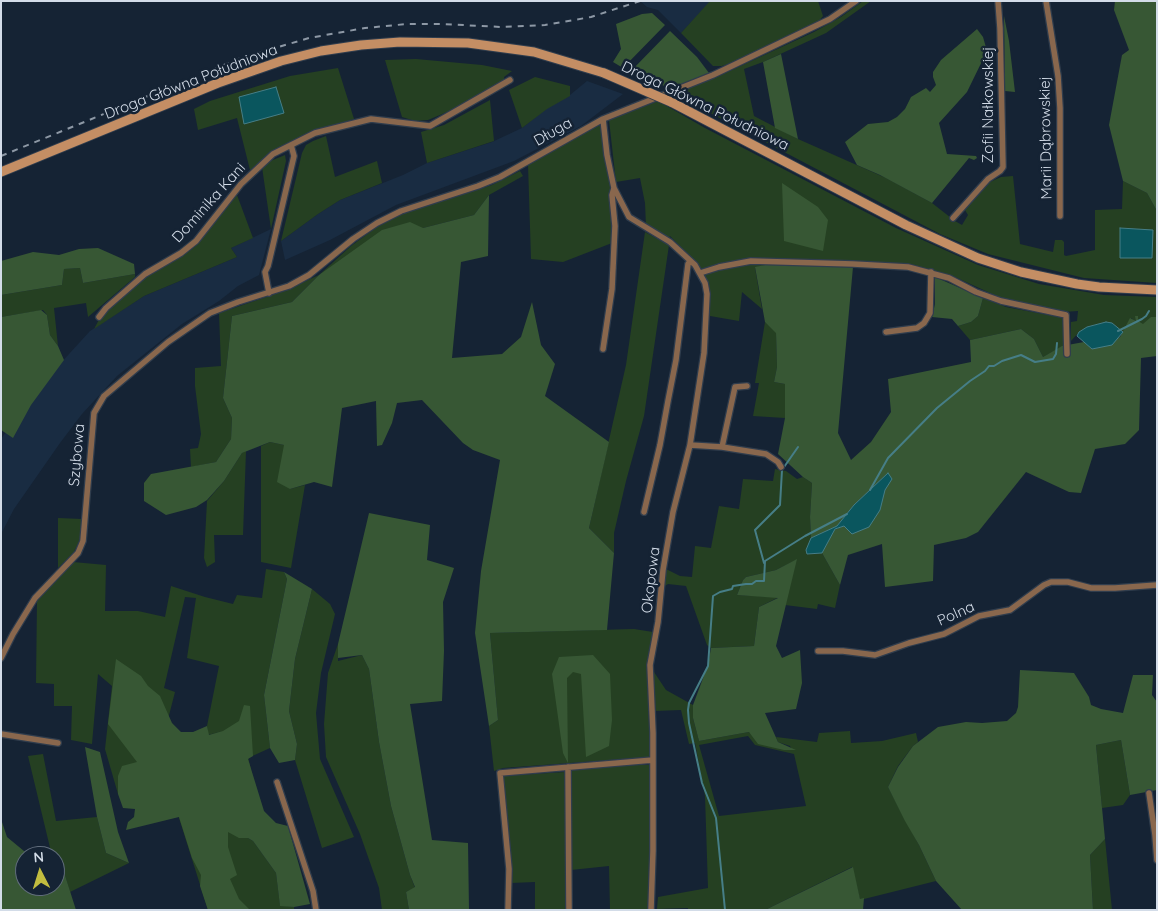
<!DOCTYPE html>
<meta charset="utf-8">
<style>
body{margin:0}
#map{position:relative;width:1158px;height:911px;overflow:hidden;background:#152334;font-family:Quicksand,sans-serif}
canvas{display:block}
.frame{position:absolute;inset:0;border:2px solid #d3dce8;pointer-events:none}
.north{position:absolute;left:15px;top:846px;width:50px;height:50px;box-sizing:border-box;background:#152334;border:1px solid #616d7c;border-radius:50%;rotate:355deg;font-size:14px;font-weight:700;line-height:20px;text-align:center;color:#d3dce8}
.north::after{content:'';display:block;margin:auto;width:18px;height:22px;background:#c2bd3f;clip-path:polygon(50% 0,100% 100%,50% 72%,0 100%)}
</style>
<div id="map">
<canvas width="1158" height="911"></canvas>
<div class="frame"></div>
<div class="north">N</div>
</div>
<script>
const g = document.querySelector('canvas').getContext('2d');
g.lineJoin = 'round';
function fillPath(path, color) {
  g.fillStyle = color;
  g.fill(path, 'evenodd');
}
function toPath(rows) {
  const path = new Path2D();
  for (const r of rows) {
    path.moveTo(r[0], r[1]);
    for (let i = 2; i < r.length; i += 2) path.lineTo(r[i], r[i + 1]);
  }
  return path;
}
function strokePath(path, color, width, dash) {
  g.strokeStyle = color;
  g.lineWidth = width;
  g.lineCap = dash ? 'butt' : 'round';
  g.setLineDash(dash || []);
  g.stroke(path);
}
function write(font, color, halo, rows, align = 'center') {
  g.font = font + ' Quicksand,sans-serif';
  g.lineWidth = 5;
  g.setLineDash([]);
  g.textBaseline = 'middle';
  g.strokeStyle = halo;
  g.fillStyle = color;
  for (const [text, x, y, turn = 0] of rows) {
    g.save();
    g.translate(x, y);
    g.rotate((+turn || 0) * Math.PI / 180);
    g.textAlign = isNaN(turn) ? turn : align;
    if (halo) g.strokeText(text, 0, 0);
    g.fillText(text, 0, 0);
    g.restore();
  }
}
fillPath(toPath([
 [640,1,711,1,681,33,658,10,647,7],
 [587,81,623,94,581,126,514,161,396,205,330,240,285,260,281,241,318,214,340,200,403,175,427,163,492,142,522,128,547,108,570,95],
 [271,229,259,275,238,286,219,301,182,324,117,376,82,414,60,443,14,509,1,534,1,439,38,388,90,331,144,296,237,257,231,248]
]), '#192c42');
fillPath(toPath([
 [710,1,818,1,823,16,819,21,740,60,722,66,713,66,681,33],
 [863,1,871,1,826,33,763,62,744,69,754,116,798,139,886,178,932,203,955,221,962,225,968,215,965,210,990,182,1001,177,1013,176,1020,244,1053,252,1055,240,1062,240,1064,242,1064,255,1066,256,1095,250,1095,210,1122,209,1123,181,1147,193,1157,211,1157,283,1084,278,988,254,940,234,674,94,721,75,814,32,841,17],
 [416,59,482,65,512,71,504,77,504,82,459,107,428,120,415,121,402,117,385,60],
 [338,68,354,119,308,134,280,148,250,170,237,118,198,130,194,109,210,101,290,76],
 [535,77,570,86,570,96,547,109,522,128,509,90],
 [490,100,494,141,427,163,421,132,444,125],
 [658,101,705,128,896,228,978,265,1039,284,1104,295,1157,297,1157,337,1131,318,1123,332,1112,323,1106,322,1087,327,1079,332,1071,341,1071,322,1077,321,1078,311,1063,312,1001,298,955,277,910,264,751,258,722,263,702,269,670,236,669,238,646,226,645,203,640,178,616,182,609,120],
 [599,124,601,127,605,159,612,188,609,194,613,225,612,243,563,262,531,259,528,164],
 [326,136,335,177,377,161,382,183,340,200,318,214,281,241,302,153,306,145,313,141],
 [285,155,286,161,271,229,262,167,268,162],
 [520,171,523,176,489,195,474,215,423,228,319,275,292,302,232,316,223,398,232,418,231,439,216,462,191,467,190,449,198,448,201,434,195,386,195,368,221,366,219,313,284,291,319,275,351,246,377,227,402,214,492,185],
 [237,195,253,238,231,248,237,257,144,296,94,329,101,316,142,278,192,249],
 [645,232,669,245,644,416,626,481,614,533,614,553,589,528,626,365],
 [770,264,755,268,762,309,742,292,739,321,710,316,710,289,705,275,719,269,750,265],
 [80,268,83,283,135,274,135,277,88,317,86,303,54,308,58,346,50,335,47,315,43,310,1,317,1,295,62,285,64,269],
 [983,298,1006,307,1064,318,1065,345,1043,357,1034,339,1021,329,970,340,958,326,971,322,978,316],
 [765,322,776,332,777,367,774,382,785,384,785,418,753,416,759,383,755,383],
 [270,442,284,445,290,489,305,485,291,568,261,562,261,446],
 [246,451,243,535,214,535,215,562,207,567,204,558,207,501,224,481,242,453],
 [775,469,786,471,797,479,803,477,812,483,810,517,811,538,806,550,808,554,822,553,840,585,835,608,818,604,817,609,785,605,796,560,776,570,746,577,743,580,737,595,779,597,759,607,754,646,711,648,707,645,686,586,668,584,663,587,666,569,680,576,692,577,695,546,711,548,719,506,739,509,743,479,773,481],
 [58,518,82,519,80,539,74,552,58,568],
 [73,562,106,565,105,611,138,611,165,617,171,586,205,597,233,604,237,595,262,598,266,569,284,572,287,579,264,695,270,748,248,758,251,769,239,838,248,838,253,841,276,873,280,905,294,907,294,910,208,910,174,802,118,776,118,794,105,749,112,686,98,674,92,744,71,740,72,706,54,706,54,684,36,683,37,601],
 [185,597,196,598,187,658,219,666,207,726,208,735,223,731,172,746,166,727,175,692,164,688],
 [312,589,330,604,335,614,321,673,316,713,320,759,354,837,322,848,295,760,297,744,289,711,295,659],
 [634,629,653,632,647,662,650,757,503,768,494,771,489,726,498,720,490,633],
 [338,644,338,661,362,655,369,669,379,742,391,806,410,875,415,888,406,892,409,910,382,910,379,888,360,834,326,757,324,724,328,673],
 [652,669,666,690,693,705,693,718,699,741,749,732,792,750,790,746,778,742,776,737,817,742,819,733,850,731,851,743,882,741,916,733,918,742,913,746,898,766,888,787,919,845,936,881,860,900,852,867,765,910,688,910,688,908,657,909,658,897,708,888,705,796,695,743,689,744,681,710,654,711],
 [748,736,755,745,794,754,806,806,719,816,699,745],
 [1121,740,1130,795,1123,805,1102,808,1096,745],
 [43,754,56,821,97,817,106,853,129,863,70,892,63,869,55,866,55,856,52,856,28,756],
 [637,765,649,765,651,767,648,910,610,910,609,866,571,870,569,772,572,769],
 [565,772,566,910,535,910,535,882,511,883,503,776],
 [1105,839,1112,910,1093,910,1090,855]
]), '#254022');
fillPath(toPath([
 [1115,1,1157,1,1157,211,1147,193,1123,181,1109,125,1122,55,1129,50,1114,10],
 [652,13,665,25,623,68,613,62,621,49,616,24,642,14],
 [1004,16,1009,41,1015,92,1005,91],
 [977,29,983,37,987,51,967,92,939,123,947,154,976,156,977,158,974,160,969,158,932,203,880,175,857,165,845,142,868,124,888,122,897,117,905,109,911,97,926,88,930,92,936,85,933,77,933,72,941,60],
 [670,31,697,57,709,73,670,89,632,70],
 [781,54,798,139,775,128,763,62],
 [782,183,818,207,828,220,823,251,784,241],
 [489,195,488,256,461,262,452,358,502,354,521,337,532,302,541,345,555,364,545,396,609,442,589,528,614,553,607,630,490,633,498,720,489,726,475,633,481,571,500,460,473,450,463,443,422,400,397,403,392,423,382,445,377,446,376,401,342,408,332,487,314,482,290,489,277,482,284,445,270,442,242,453,224,481,207,500,196,507,166,515,144,501,144,483,151,474,216,462,231,439,232,418,223,398,232,316,292,302,319,275,382,230,410,222,423,228,474,215],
 [98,248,134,264,135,274,83,283,80,268,64,269,62,285,1,295,1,261,33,252,59,255,79,249],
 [770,264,853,267,838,433,851,460,871,442,891,412,888,379,971,362,970,340,1021,329,1034,339,1043,357,1062,346,1084,342,1092,349,1120,337,1130,318,1136,321,1135,316,1138,316,1138,321,1143,324,1151,317,1157,317,1157,356,1141,358,1139,430,1125,444,1095,449,1081,493,1069,492,1026,472,978,532,966,538,934,545,933,581,885,587,882,544,848,555,840,585,822,553,834,530,880,510,888,473,854,505,837,526,811,538,810,517,812,483,803,477,778,454,785,418,785,384,774,382,777,367,776,333,765,322,755,267],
 [935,277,983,298,978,316,971,322,958,326,952,319,932,317,935,304],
 [41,310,47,315,50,335,58,346,64,360,31,405,13,438,1,430,1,317],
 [369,513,430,525,427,560,454,568,443,602,444,651,442,701,410,704,432,840,468,843,469,910,409,910,406,892,415,887,410,875,391,806,379,742,369,669,362,655,338,658,338,644],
 [797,559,776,646,782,658,800,650,802,683,796,709,765,713,778,742,796,750,784,750,758,744,749,732,699,741,693,718,693,705,708,665,711,648,754,646,759,607,778,598,737,595,743,580,746,577,776,570],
 [284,572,312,589,295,659,289,711,297,744,295,760,279,763,270,748,264,695,287,579],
 [593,655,610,674,612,720,609,746,586,757,581,674,573,672,567,678,568,763,563,753,552,674,559,657],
 [116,659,141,676,148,686,160,696,172,723,181,732,193,732,207,726,209,735,223,731,239,721,244,705,250,706,253,756,248,759,264,811,276,823,288,826,310,904,294,907,280,906,276,873,253,841,248,838,239,838,228,832,228,847,237,875,230,879,239,899,250,910,208,910,200,886,201,875,192,858,179,817,126,830,128,822,134,817,135,809,123,808,118,794,118,776,122,766,137,762,108,724],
 [1020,670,1074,673,1089,697,1091,705,1101,709,1123,713,1133,675,1153,675,1152,695,1157,702,1157,790,1130,795,1121,740,1096,745,1105,839,1090,855,1093,910,962,910,936,881,919,845,905,821,888,787,898,767,913,746,938,727,966,722,982,723,1007,721,1016,713,1018,707],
 [85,747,100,752,118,832,129,863,106,853,97,817],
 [1,819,7,837,30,856,25,856,25,886,55,886,55,866,63,869,76,910,1,910],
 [853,867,860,899,864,898,863,910,765,910]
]), '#375734');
const water = toPath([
 [276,87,284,113,244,124,239,97,276,87],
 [1120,228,1153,230,1152,258,1120,258,1120,228],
 [1106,322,1112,323,1123,332,1112,345,1092,349,1077,336,1079,332,1087,327,1106,322],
 [888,473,892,479,885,490,880,510,869,527,852,534,844,526,835,529,822,553,807,554,806,550,811,538,837,526,854,505,888,473]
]);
fillPath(water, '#0a565e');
strokePath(water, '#467e87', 1);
strokePath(toPath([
 [1118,331,1142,319,1146,316,1149,311],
 [870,490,888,458,937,408,970,381,985,371,989,366,994,366,1002,361,1021,355,1035,362,1053,359,1056,354,1057,343],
 [764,563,755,530,780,505,782,470,798,447],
 [725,910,716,818,702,783,689,723,688,710,689,703,708,666,713,596,720,592,732,589,733,586,746,584,752,584,756,581,764,581,765,561,805,536,847,514]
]), '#467e87', 2);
const minor = toPath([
 [1046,1,1058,76,1060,108,1060,216],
 [603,119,607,155,614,188,629,217,670,242,695,265,705,283,707,294,704,353,690,445,673,512,663,570,658,622,650,665,653,733,653,851,651,910],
 [953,218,988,179,1000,171,1003,167,1000,28,998,1],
 [700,273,719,267,751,261,853,264,908,267,949,278,976,292,1001,301,1066,315,1067,354],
 [269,293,265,272,268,266,294,156,291,145],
 [99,317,106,308,145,274,181,253,196,241,241,184,273,154,315,133,371,119,430,126,510,80],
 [886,332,917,328,924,323,930,313,931,272],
 [603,349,612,289,615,226,612,195,614,188],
 [690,445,722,447,766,454,778,462,781,467],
 [722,447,735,387,747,386],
 [644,512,660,445,668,401,676,360,688,264,690,261],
 [818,651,843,651,875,655,909,643,944,634,979,616,1010,610,1044,585,1051,582,1068,582,1091,588,1115,588,1157,585],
 [1,658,13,634,35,598,78,553,83,541,94,413,104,396,168,342,210,313,238,302,289,286,309,275,353,239,377,223,401,211,478,186,500,177,603,119,713,75,830,19,856,1],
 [1,734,58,743],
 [568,767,569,910],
 [277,782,313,891,316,910],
 [1149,793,1155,835,1157,860],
 [508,910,509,869,500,773,653,760]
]);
const secondary = toPath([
 [671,102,906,225,978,258,1021,272,1077,284,1099,287,1157,290],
 [1,172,218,83,281,61,321,51,361,45,400,42,468,43,534,52,604,73]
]);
strokePath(minor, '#303d4d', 8);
strokePath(secondary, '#303d4d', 11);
strokePath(minor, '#89674d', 5.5);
strokePath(secondary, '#c48e64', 9);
strokePath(toPath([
 [1,156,241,58,309,38,365,28,407,24,441,24,502,27,545,25,591,17,640,1]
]), '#8d98a5', 2, [6, 6]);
const secondaryBridge = toPath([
 [604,73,671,102]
]);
strokePath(secondaryBridge, '#303d4d', 11, []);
strokePath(secondaryBridge, '#c48e64', 9);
write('15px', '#d3dce8', '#152334', [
 ["Droga Główna Południowa",191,82,-21],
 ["Zofii Nałkowskiej",988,105,-90],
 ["Droga Główna Południowa",705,106,26],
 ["Długa",553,132,-30],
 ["Marii Dąbrowskiej",1046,138,-91],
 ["Dominika Kani",209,203,-48],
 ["Szybowa",77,455,-85],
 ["Okopowa",651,580,-83],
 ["Polna",956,614,-24]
]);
</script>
